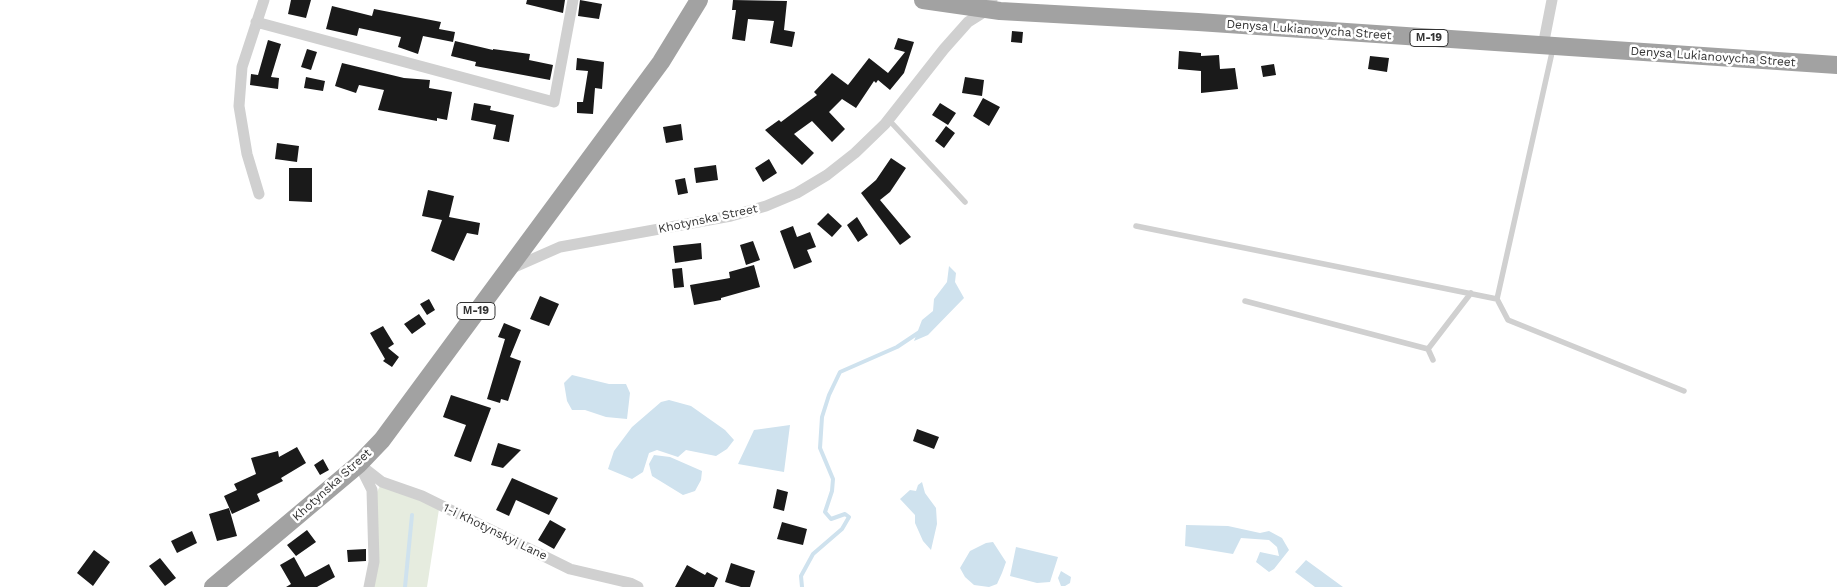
<!DOCTYPE html>
<meta charset="utf-8">
<style>
body{margin:0}
canvas{display:block;background:#fff}
</style>
<canvas width="1837" height="587"></canvas>
<script>
const g = document.querySelector('canvas').getContext('2d');
g.lineJoin = 'round';
function fillPath(path, color) {
  g.fillStyle = color;
  g.fill(path, 'evenodd');
}
function toPath(rows) {
  const path = new Path2D();
  for (const r of rows) {
    path.moveTo(r[0], r[1]);
    for (let i = 2; i < r.length; i += 2) path.lineTo(r[i], r[i + 1]);
  }
  return path;
}
function strokePath(path, color, width, dash) {
  g.strokeStyle = color;
  g.lineWidth = width;
  g.lineCap = dash ? 'butt' : 'round';
  g.setLineDash(dash || []);
  g.stroke(path);
}
function write(font, color, halo, rows, align = 'center') {
  g.font = font + ' "Work Sans",sans-serif';
  g.lineWidth = 5;
  g.setLineDash([]);
  g.textBaseline = 'middle';
  g.strokeStyle = halo;
  g.fillStyle = color;
  for (const [text, x, y, turn = 0] of rows) {
    g.save();
    g.translate(x, y);
    g.rotate((+turn || 0) * Math.PI / 180);
    g.textAlign = isNaN(turn) ? turn : align;
    if (halo) g.strokeText(text, 0, 0);
    g.fillText(text, 0, 0);
    g.restore();
  }
}
fillPath(toPath([
 [380,486,420,498,439,509,427,587,372,587,375,496]
]), '#e6ecdf');
fillPath(toPath([
 [949,266,956,273,955,282,964,298,928,335,914,341,922,320,933,311,934,299,947,282],
 [572,375,609,384,626,384,630,393,627,419,606,417,585,410,572,410,567,401,564,383],
 [669,400,691,406,725,430,734,440,727,449,716,456,686,450,678,457,657,450,649,453,643,472,632,479,608,469,614,451,632,427,661,402],
 [790,425,784,472,738,464,754,430],
 [654,455,670,457,702,471,701,480,695,491,683,495,652,476,649,464],
 [922,482,925,493,936,508,937,524,931,550,923,541,915,523,915,515,900,499,910,490,916,491,918,485],
 [1186,525,1228,526,1260,533,1269,531,1282,538,1289,550,1274,569,1269,572,1256,562,1260,552,1279,556,1277,547,1269,540,1241,538,1233,554,1185,546],
 [993,542,1006,562,1002,573,997,584,989,587,974,585,965,577,960,568,970,551,986,543],
 [1016,547,1058,557,1050,582,1037,583,1010,576],
 [1306,560,1343,587,1315,587,1295,572],
 [1061,571,1071,577,1070,583,1065,586,1061,586,1058,578]
]), '#cfe2ee');
strokePath(toPath([
 [405,587,412,515],
 [802,587,801,576,813,554,842,529,849,517,845,514,831,519,825,512,832,491,833,479,820,448,822,417,829,395,840,372,897,347,921,331]
]), '#cfe2ee', 4);
fillPath(toPath([
 [291,0,311,0,306,18,288,14],
 [527,0,565,0,563,13,526,4],
 [580,0,602,4,599,19,578,16],
 [733,0,787,1,784,30,795,32,792,47,770,43,774,21,748,19,745,41,732,39,736,10,732,10],
 [332,6,372,16,374,9,441,22,439,29,455,32,453,42,423,36,418,54,398,47,401,37,359,28,357,36,326,29],
 [1012,31,1023,32,1022,43,1011,42],
 [898,38,914,42,904,73,890,90,878,80,876,83,874,81,856,108,842,99,829,112,845,129,832,142,812,121,794,134,814,153,802,165,765,130,779,120,781,122,817,95,814,92,832,73,848,85,869,58,888,73,905,52,894,49],
 [268,40,281,44,271,77,279,78,278,89,250,85,251,74,258,75],
 [455,41,493,50,493,49,530,54,529,60,553,65,550,80,475,66,476,62,451,56],
 [307,49,317,52,311,70,301,67],
 [1179,51,1201,53,1201,56,1219,55,1220,69,1235,68,1238,89,1201,93,1201,71,1178,69],
 [1370,56,1389,58,1387,72,1368,69],
 [577,58,604,62,602,89,595,88,593,114,577,113,577,102,583,102,588,71,576,70],
 [342,63,404,78,430,80,429,88,452,92,447,120,437,118,437,121,378,110,384,90,359,85,356,93,335,86],
 [1274,64,1276,75,1263,77,1261,66],
 [306,77,325,81,323,91,304,88],
 [965,77,984,80,982,96,962,93],
 [983,98,1000,107,989,126,973,116],
 [474,103,491,106,490,110,514,115,509,142,493,139,496,125,471,120],
 [940,103,956,113,948,125,932,115],
 [681,124,683,140,666,143,663,127],
 [946,126,955,133,944,148,935,141],
 [277,143,299,146,297,162,275,159],
 [891,158,906,168,890,192,880,200,911,237,900,245,861,193,876,180],
 [769,159,777,173,763,182,755,168],
 [716,165,718,180,696,183,694,168],
 [289,168,312,168,312,202,289,201],
 [685,178,688,193,678,195,675,180],
 [428,190,454,196,449,217,480,223,478,235,467,233,454,261,431,251,442,220,422,216],
 [828,213,842,226,832,237,817,224],
 [857,217,868,235,858,242,847,225],
 [793,226,797,237,810,232,816,247,807,250,812,262,794,269,780,231],
 [753,241,760,260,746,265,740,245],
 [701,243,702,259,675,263,673,246],
 [754,265,760,287,721,298,721,300,694,305,690,285,730,278,729,272],
 [682,268,684,287,674,288,672,269],
 [540,296,559,304,549,326,530,319],
 [429,299,435,310,427,315,420,304],
 [419,314,426,324,412,334,404,324],
 [504,323,521,330,510,357,521,361,508,401,501,399,500,403,487,399,505,339,498,337],
 [383,326,394,344,388,348,399,357,392,367,383,361,385,359,370,333],
 [451,395,491,408,471,462,454,456,466,425,443,417],
 [917,429,939,437,934,449,913,441],
 [498,443,521,450,503,468,491,465],
 [297,447,306,463,281,478,283,481,257,494,260,501,232,514,224,496,237,490,234,484,256,474,251,458,278,451,279,457],
 [323,459,329,470,320,475,314,465],
 [512,478,558,498,549,515,516,500,509,516,496,510],
 [777,489,788,492,784,511,773,508],
 [229,508,237,536,217,541,209,514],
 [550,520,566,529,554,549,538,540],
 [782,522,807,529,803,545,777,539],
 [307,530,316,542,296,556,287,545],
 [192,531,197,543,177,553,171,541],
 [366,549,366,561,348,562,347,550],
 [94,550,110,562,93,586,77,573],
 [294,557,305,577,329,564,335,577,317,587,286,587,291,584,280,565],
 [160,558,176,578,165,586,149,566],
 [731,563,755,571,750,587,741,587,725,582],
 [687,565,705,575,707,572,718,578,714,587,675,587]
]), '#1a1a1a');
strokePath(toPath([
 [1553,48,1497,299,1508,320,1684,391],
 [888,119,965,202],
 [1136,226,1497,299],
 [1245,301,1428,349,1433,360],
 [1428,349,1471,293]
]), '#d0d0d0', 5.5);
strokePath(toPath([
 [256,22,554,102,573,0],
 [1543,46,1552,0],
 [259,194,247,154,239,106,242,67,264,0],
 [510,269,560,247,731,216,766,206,797,193,827,175,855,153,885,124,944,49,968,22,987,10,992,0],
 [359,464,382,482,422,496,570,569,630,583,638,587],
 [361,468,372,490,374,562,369,587]
]), '#d0d0d0', 11);
strokePath(toPath([
 [923,0,1000,11,1198,22,1837,65],
 [213,587,359,464,382,440,661,62,699,0]
]), '#a2a2a2', 18);
for (const [x, y, w] of [
 [1429,38,38],
 [476,311,38]
]) {
  const box = new Path2D();
  box.roundRect(x - w / 2, y - 8.5, w, 17, 4);
  g.fillStyle = '#fff';
  g.fill(box);
  strokePath(box, '#333', 1);
}
write('bold 11px', '#333', null, [
 ["М-19",1429,38],
 ["М-19",476,311]
]);
write('12px', '#333', '#fff', [
 ["Denysa Lukianovycha Street",1309,30,4],
 ["Denysa Lukianovycha Street",1713,57,4],
 ["Khotynska Street",708,219,-12],
 ["Khotynska Street",332,485,-42],
 ["1-i Khotynskyi Lane",495,532,26]
]);
</script>
